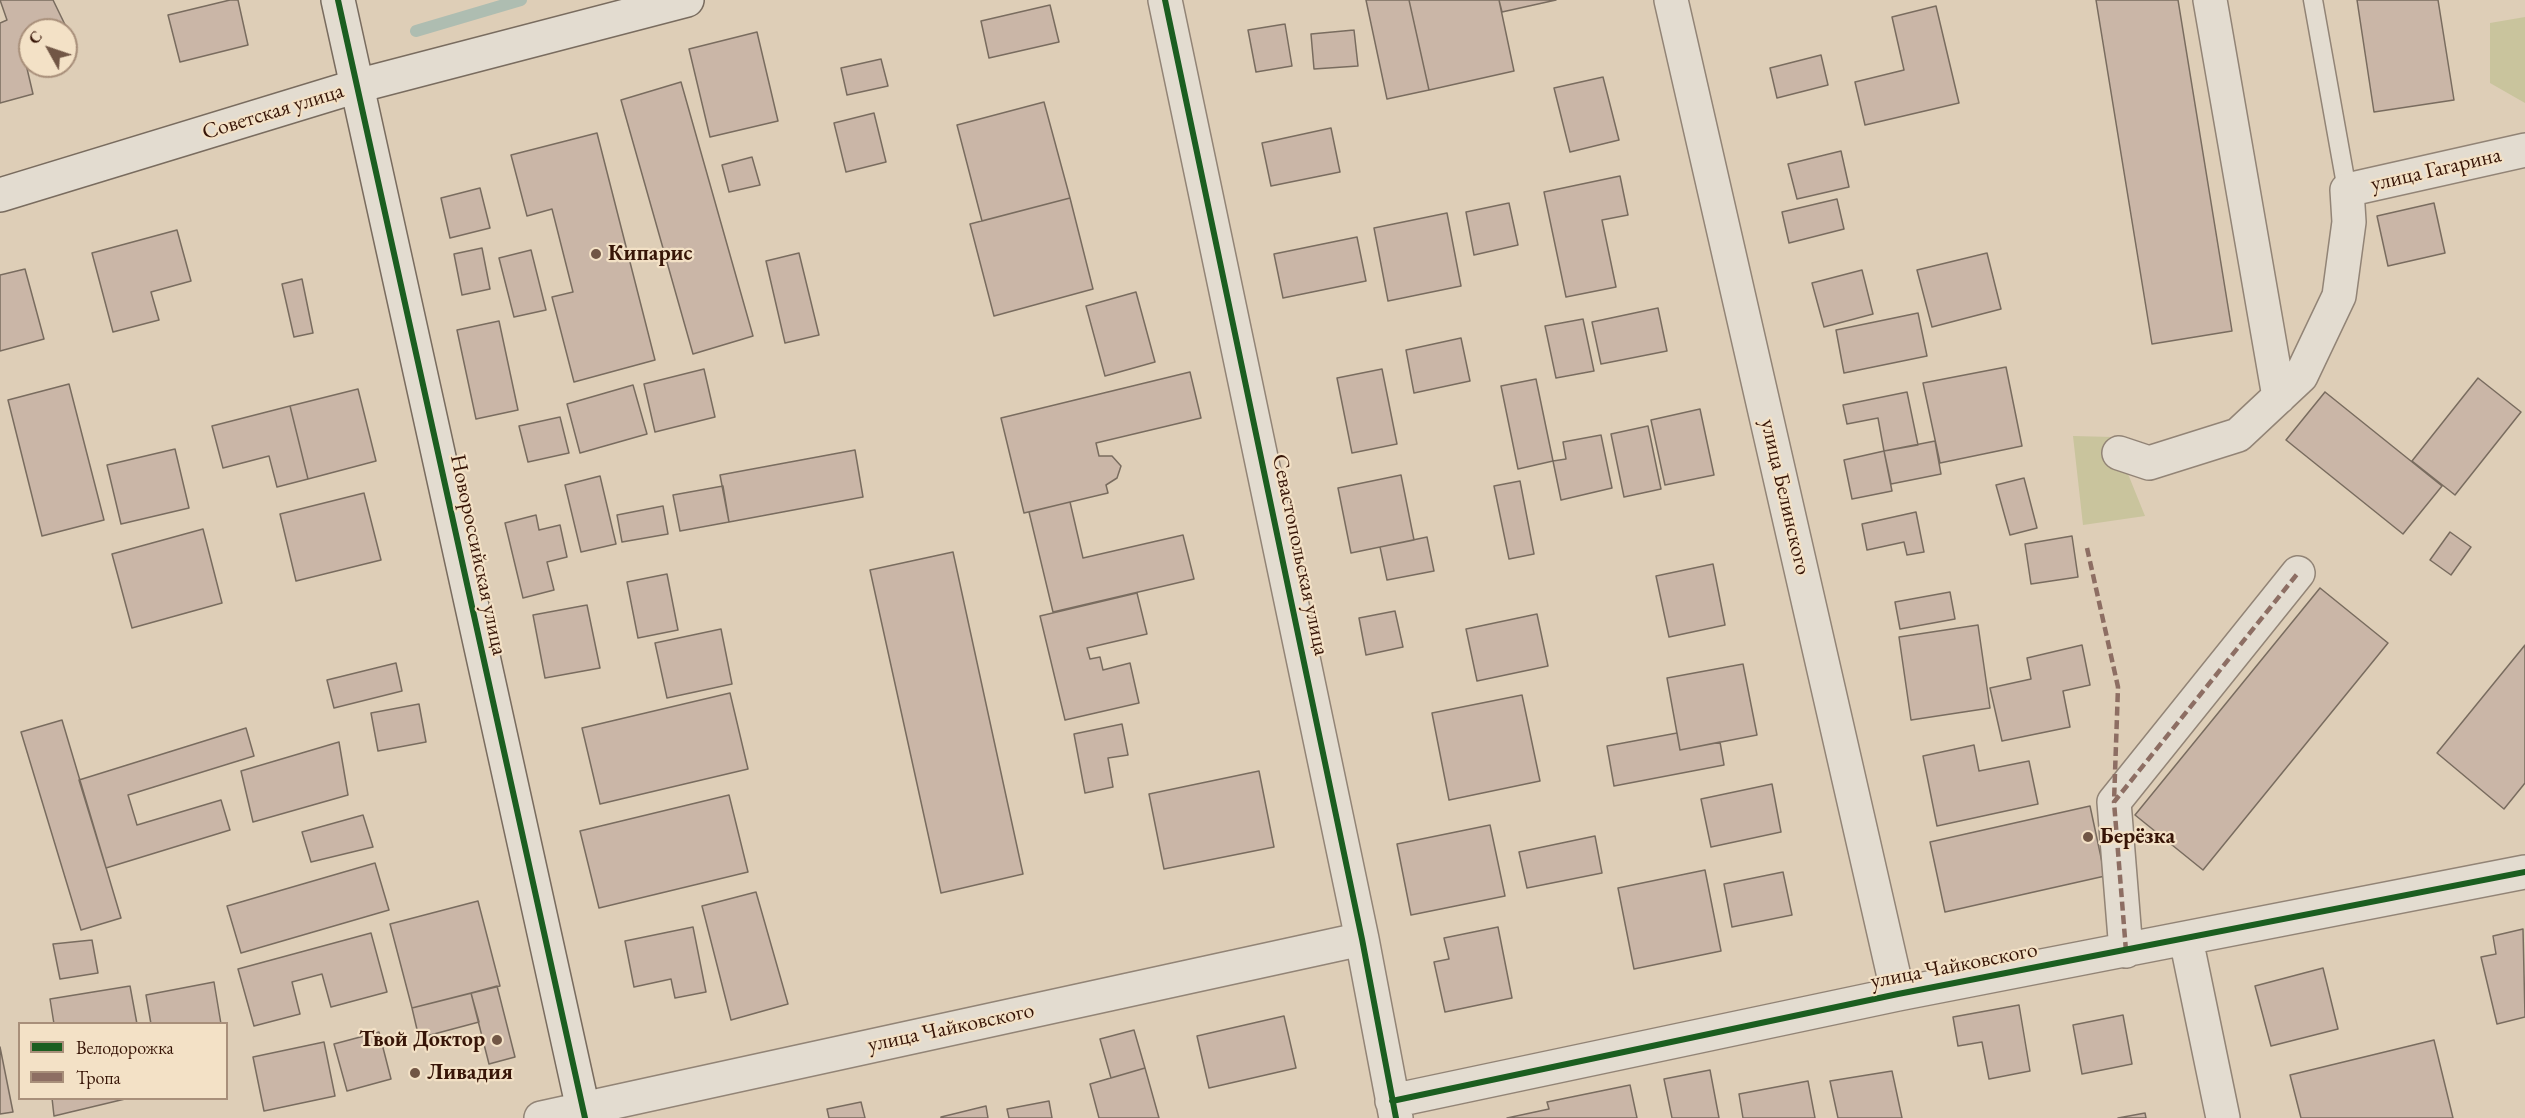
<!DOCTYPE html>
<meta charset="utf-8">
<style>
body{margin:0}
#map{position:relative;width:2525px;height:1118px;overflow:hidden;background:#deceb7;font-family:"EB Garamond",serif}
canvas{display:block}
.legend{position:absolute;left:18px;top:1022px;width:210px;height:78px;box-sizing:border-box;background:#f3e1c6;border:2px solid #a88f7a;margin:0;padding:8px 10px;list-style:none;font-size:18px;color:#371507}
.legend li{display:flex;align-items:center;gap:12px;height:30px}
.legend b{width:30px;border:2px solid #a88f7a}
.north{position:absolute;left:18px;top:18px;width:60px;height:60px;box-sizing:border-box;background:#f3e1c6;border:2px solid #a88f7a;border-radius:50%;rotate:310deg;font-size:16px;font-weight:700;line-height:24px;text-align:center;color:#371507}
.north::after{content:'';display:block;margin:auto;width:21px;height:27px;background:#715645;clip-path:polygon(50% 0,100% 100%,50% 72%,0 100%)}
</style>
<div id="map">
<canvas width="2525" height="1118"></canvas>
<ul class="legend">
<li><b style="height:8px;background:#1b5e20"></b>Велодорожка</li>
<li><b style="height:8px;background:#8d6e63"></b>Тропа</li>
</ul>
<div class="north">С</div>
</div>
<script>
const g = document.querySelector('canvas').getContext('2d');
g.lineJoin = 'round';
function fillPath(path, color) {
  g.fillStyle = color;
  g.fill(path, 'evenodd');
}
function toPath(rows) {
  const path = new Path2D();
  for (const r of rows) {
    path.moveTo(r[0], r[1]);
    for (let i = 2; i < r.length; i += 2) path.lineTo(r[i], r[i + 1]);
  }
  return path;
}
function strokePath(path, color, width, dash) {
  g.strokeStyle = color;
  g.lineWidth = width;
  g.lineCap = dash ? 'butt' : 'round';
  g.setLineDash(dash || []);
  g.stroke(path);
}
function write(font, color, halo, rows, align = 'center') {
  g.font = font + ' "EB Garamond",serif';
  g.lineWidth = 4.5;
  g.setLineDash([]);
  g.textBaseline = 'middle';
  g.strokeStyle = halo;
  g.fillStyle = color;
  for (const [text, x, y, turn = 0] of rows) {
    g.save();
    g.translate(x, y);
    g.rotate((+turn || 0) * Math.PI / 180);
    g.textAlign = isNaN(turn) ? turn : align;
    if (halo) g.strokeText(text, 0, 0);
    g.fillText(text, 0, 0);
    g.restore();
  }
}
fillPath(toPath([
 [2525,17,2525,103,2490,83,2490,23],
 [2073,436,2113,437,2145,516,2083,525]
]), '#c9c49d');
strokePath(toPath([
 [416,31,521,0]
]), '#aebdb1', 12);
const building = toPath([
 [0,0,53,0,71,37,66,39,66,30,30,30,30,58,25,60,33,94,0,103,0,23,7,20,0,0],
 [230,0,238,0,248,45,180,62,168,15,230,0],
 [1366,0,1409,0,1429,90,1387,99,1366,0],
 [1409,0,1499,0,1514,71,1429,90,1409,0],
 [1499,0,1556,0,1502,12,1499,0],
 [2096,0,2178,0,2232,331,2152,344,2096,0],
 [2357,0,2438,0,2454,100,2374,112,2357,0],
 [1050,5,1059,42,989,58,981,21,1050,5],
 [1936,6,1959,103,1865,125,1855,82,1904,70,1892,17,1936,6],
 [1285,24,1292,66,1256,72,1248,30,1285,24],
 [1354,30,1358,66,1314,69,1311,34,1354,30],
 [757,32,778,121,710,137,689,49,757,32],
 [1821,55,1828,85,1777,98,1770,68,1821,55],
 [881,59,888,86,847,95,841,68,881,59],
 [1603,77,1619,140,1570,152,1554,88,1603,77],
 [681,82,753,336,693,354,621,100,681,82],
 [1044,102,1070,198,982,221,957,125,1044,102],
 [874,113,886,162,846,172,834,123,874,113],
 [1331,128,1340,172,1271,186,1262,143,1331,128],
 [597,133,655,360,574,382,552,297,573,292,552,209,527,216,511,155,597,133],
 [1841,151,1849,187,1797,199,1788,164,1841,151],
 [752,157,760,185,729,192,722,165,752,157],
 [1620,176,1628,215,1602,220,1616,287,1566,297,1544,192,1620,176],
 [480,188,490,228,450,238,441,198,480,188],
 [1070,198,1093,289,994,316,970,224,1070,198],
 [1837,199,1844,229,1789,243,1782,212,1837,199],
 [1509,203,1518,245,1474,255,1466,212,1509,203],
 [2434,203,2445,253,2388,266,2377,216,2434,203],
 [1447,213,1461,286,1388,301,1374,228,1447,213],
 [177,230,191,281,151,292,159,320,113,332,92,253,177,230],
 [1357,237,1366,281,1283,298,1274,254,1357,237],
 [482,248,490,289,462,295,454,254,482,248],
 [531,250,546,310,514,317,499,258,531,250],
 [799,253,819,335,785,343,766,261,799,253],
 [1987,253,2001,309,1932,327,1917,270,1987,253],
 [25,269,44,339,0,351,0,275,25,269],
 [1862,270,1873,314,1824,327,1812,283,1862,270],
 [302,279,313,333,294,337,282,284,302,279],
 [1136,292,1155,362,1105,376,1086,306,1136,292],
 [1658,308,1667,351,1601,364,1592,322,1658,308],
 [1918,313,1927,356,1844,373,1836,330,1918,313],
 [1583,319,1594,371,1556,378,1545,326,1583,319],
 [499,321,518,410,476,419,457,330,499,321],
 [1461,338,1470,381,1414,393,1406,350,1461,338],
 [2006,367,2022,446,1940,463,1923,383,2006,367],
 [704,369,715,417,655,432,644,384,704,369],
 [1382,369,1397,444,1352,453,1337,378,1382,369],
 [1190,372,1201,418,1096,443,1099,456,1112,456,1121,466,1117,478,1106,485,1108,493,1024,513,1001,418,1190,372],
 [2478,378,2521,412,2455,495,2412,461,2478,378],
 [1536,379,1553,461,1518,469,1501,386,1536,379],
 [69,384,104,520,42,536,8,400,69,384],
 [633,385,647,434,580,453,567,404,633,385],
 [358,389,376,461,308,479,290,406,358,389],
 [1907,392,1918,445,1884,451,1878,418,1847,424,1843,405,1907,392],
 [2325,392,2442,486,2403,534,2286,440,2325,392],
 [290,406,308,479,277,487,269,456,223,468,212,426,290,406],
 [1700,409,1714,475,1665,485,1651,420,1700,409],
 [560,417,569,453,528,462,519,426,560,417],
 [1648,426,1661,489,1624,497,1611,434,1648,426],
 [1601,435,1612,488,1561,500,1553,461,1566,459,1563,442,1601,435],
 [1935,441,1941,474,1891,484,1884,451,1935,441],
 [175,449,189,508,121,524,107,465,175,449],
 [855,450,863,497,729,522,720,475,855,450],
 [1884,451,1892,491,1852,499,1844,460,1884,451],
 [1401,475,1414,540,1351,553,1338,488,1401,475],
 [600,476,616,544,581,552,565,485,600,476],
 [2024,478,2037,528,2010,535,1996,485,2024,478],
 [1520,481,1534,554,1509,559,1494,486,1520,481],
 [723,486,729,522,680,531,673,495,723,486],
 [364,493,381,560,296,581,280,514,364,493],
 [1070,502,1083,558,1183,535,1194,579,1053,612,1029,512,1070,502],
 [663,506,668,534,622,542,617,515,663,506],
 [1916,512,1924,552,1907,555,1904,542,1867,550,1862,524,1916,512],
 [536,515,539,530,560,525,567,557,547,562,554,590,523,598,505,523,536,515],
 [203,529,222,603,132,628,112,554,203,529],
 [2450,532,2471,547,2451,575,2430,560,2450,532],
 [2072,536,2078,577,2031,584,2025,544,2072,536],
 [1427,537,1434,571,1387,580,1380,547,1427,537],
 [953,552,1023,874,941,893,870,570,953,552],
 [1713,564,1725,625,1669,637,1656,576,1713,564],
 [667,574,678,630,638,638,627,582,667,574],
 [2320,588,2388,643,2203,870,2135,815,2320,588],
 [1950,592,1955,619,1900,629,1895,602,1950,592],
 [1137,593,1147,634,1087,648,1090,659,1100,657,1103,670,1130,663,1139,703,1065,720,1040,616,1137,593],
 [587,605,600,668,545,678,533,615,587,605],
 [1395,611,1403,647,1366,655,1359,618,1395,611],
 [1537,614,1548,666,1477,681,1466,629,1537,614],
 [1978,625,1990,708,1911,720,1899,637,1978,625],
 [721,629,732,684,667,698,655,643,721,629],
 [2082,645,2090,685,2063,691,2070,727,2002,741,1990,688,2031,679,2027,658,2082,645],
 [2525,645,2525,783,2504,809,2437,753,2525,645],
 [396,663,402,691,334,708,327,680,396,663],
 [1743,664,1757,735,1680,750,1667,678,1743,664],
 [730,693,748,769,600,804,582,728,730,693],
 [1522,695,1540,781,1449,800,1432,713,1522,695],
 [419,704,426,742,378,751,371,713,419,704],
 [62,720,121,918,81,930,21,732,62,720],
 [1122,724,1128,755,1108,758,1113,787,1085,793,1074,734,1122,724],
 [246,728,254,756,128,795,137,825,221,800,230,830,106,868,79,780,246,728],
 [1677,733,1680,750,1720,742,1724,765,1614,786,1607,746,1677,733],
 [339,742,348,795,253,822,241,771,339,742],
 [1974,745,1979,771,2029,761,2038,804,1937,826,1923,756,1974,745],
 [1259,771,1274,847,1164,869,1149,794,1259,771],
 [1772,784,1781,832,1711,847,1701,799,1772,784],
 [729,795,748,872,599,908,580,831,729,795],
 [2090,806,2105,876,1945,912,1930,842,2090,806],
 [363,815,373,847,311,862,302,832,363,815],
 [1490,825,1505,896,1411,915,1397,844,1490,825],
 [1595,836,1602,873,1527,888,1519,852,1595,836],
 [375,863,389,910,241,953,227,906,375,863],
 [1705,870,1721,951,1634,969,1618,888,1705,870],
 [1783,872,1792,915,1732,927,1724,884,1783,872],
 [756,892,788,1004,731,1020,702,906,756,892],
 [478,901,500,986,412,1008,390,924,478,901],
 [693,927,706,992,675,998,671,979,634,987,625,941,693,927],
 [1498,927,1512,998,1445,1012,1434,962,1449,959,1444,938,1498,927],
 [2523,929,2525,1017,2497,1024,2481,957,2496,954,2493,936,2523,929],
 [371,933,387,992,331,1007,322,974,292,982,300,1014,254,1026,238,969,371,933],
 [92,940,98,973,60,979,53,944,92,940],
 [2323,968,2338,1029,2271,1046,2255,986,2323,968],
 [214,982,221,1024,151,1024,146,995,214,982],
 [130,986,137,1024,54,1024,50,999,130,986],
 [497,986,515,1057,489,1064,471,993,497,986],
 [471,993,479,1022,419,1038,412,1008,471,993],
 [2019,1005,2030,1071,1989,1079,1982,1042,1958,1046,1953,1017,2019,1005],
 [2123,1015,2132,1064,2082,1074,2073,1025,2123,1015],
 [1284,1016,1296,1068,1209,1088,1197,1036,1284,1016],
 [1134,1030,1145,1068,1111,1078,1100,1039,1134,1030],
 [379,1032,391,1079,347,1091,334,1044,379,1032],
 [2434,1040,2453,1118,2301,1118,2290,1075,2434,1040],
 [324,1042,335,1096,264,1111,253,1057,324,1042],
 [0,1047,13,1112,0,1114,0,1047],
 [1145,1068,1159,1118,1099,1118,1090,1084,1145,1068],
 [1710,1070,1719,1118,1672,1118,1664,1079,1710,1070],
 [1892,1071,1902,1118,1838,1118,1830,1081,1892,1071],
 [1808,1081,1815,1118,1743,1118,1739,1094,1808,1081],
 [1630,1085,1637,1118,1507,1118,1549,1109,1547,1102,1630,1085],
 [52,1098,125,1098,125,1099,54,1116,52,1098],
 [1049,1101,1052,1118,1009,1118,1007,1109,1049,1101],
 [861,1102,865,1118,829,1118,827,1109,861,1102],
 [986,1106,988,1118,941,1118,941,1117,986,1106],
 [2145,1113,2146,1118,2118,1118,2145,1113]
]);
fillPath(building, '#cab6a7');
strokePath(building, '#796c5f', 1.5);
const lane = toPath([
 [2313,0,2347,190]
]);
const street = toPath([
 [1165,0,1362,939,1396,1118],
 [1671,0,1898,994],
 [2210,0,2279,397],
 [2119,453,2149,463,2238,435,2301,376,2339,296,2349,222,2347,190,2525,150],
 [2186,939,2223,1118],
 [2126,951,2114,802,2298,573],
 [1392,1101,1898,994,2525,872],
 [541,1118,1362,939]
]);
const secondary = toPath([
 [338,0,585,1118],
 [0,195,357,86,687,0]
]);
strokePath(lane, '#928476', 21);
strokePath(street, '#928476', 36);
strokePath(secondary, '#796c5f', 36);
strokePath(lane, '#e3dcd0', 18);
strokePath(street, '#e3dcd0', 33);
strokePath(secondary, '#e3dcd0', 33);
strokePath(toPath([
 [2087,548,2118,687,2114,802],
 [2126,951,2114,802,2298,573]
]), '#8d6e63', 4.5, [9, 4.5]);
strokePath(toPath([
 [338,0,585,1118],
 [1165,0,1362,939,1396,1118],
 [1392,1101,1898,994,2525,872]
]), '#1b5e20', 6);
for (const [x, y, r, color] of [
 [596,254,6,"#715645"],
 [2088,837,6,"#715645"],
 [497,1040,6,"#715645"],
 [415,1073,6,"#715645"]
]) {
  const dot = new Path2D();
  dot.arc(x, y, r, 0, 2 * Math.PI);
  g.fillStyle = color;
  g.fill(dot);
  strokePath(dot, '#f3e1c6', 2);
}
write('22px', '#371507', '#f3e1c6', [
 ["Советская улица",273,112,-17],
 ["улица Гагарина",2436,170,-13],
 ["улица Белинского",1785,497,77],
 ["Новороссийская улица",478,555,78],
 ["Севастопольская улица",1300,555,78],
 ["улица Чайковского",1954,966,-11],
 ["улица Чайковского",951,1028,-12]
]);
write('bold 22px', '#371507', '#f3e1c6', [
 ["Кипарис",608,254],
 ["Берёзка",2100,837],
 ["Твой Доктор",485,1040,"right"],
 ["Ливадия",427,1073]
], 'left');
</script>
